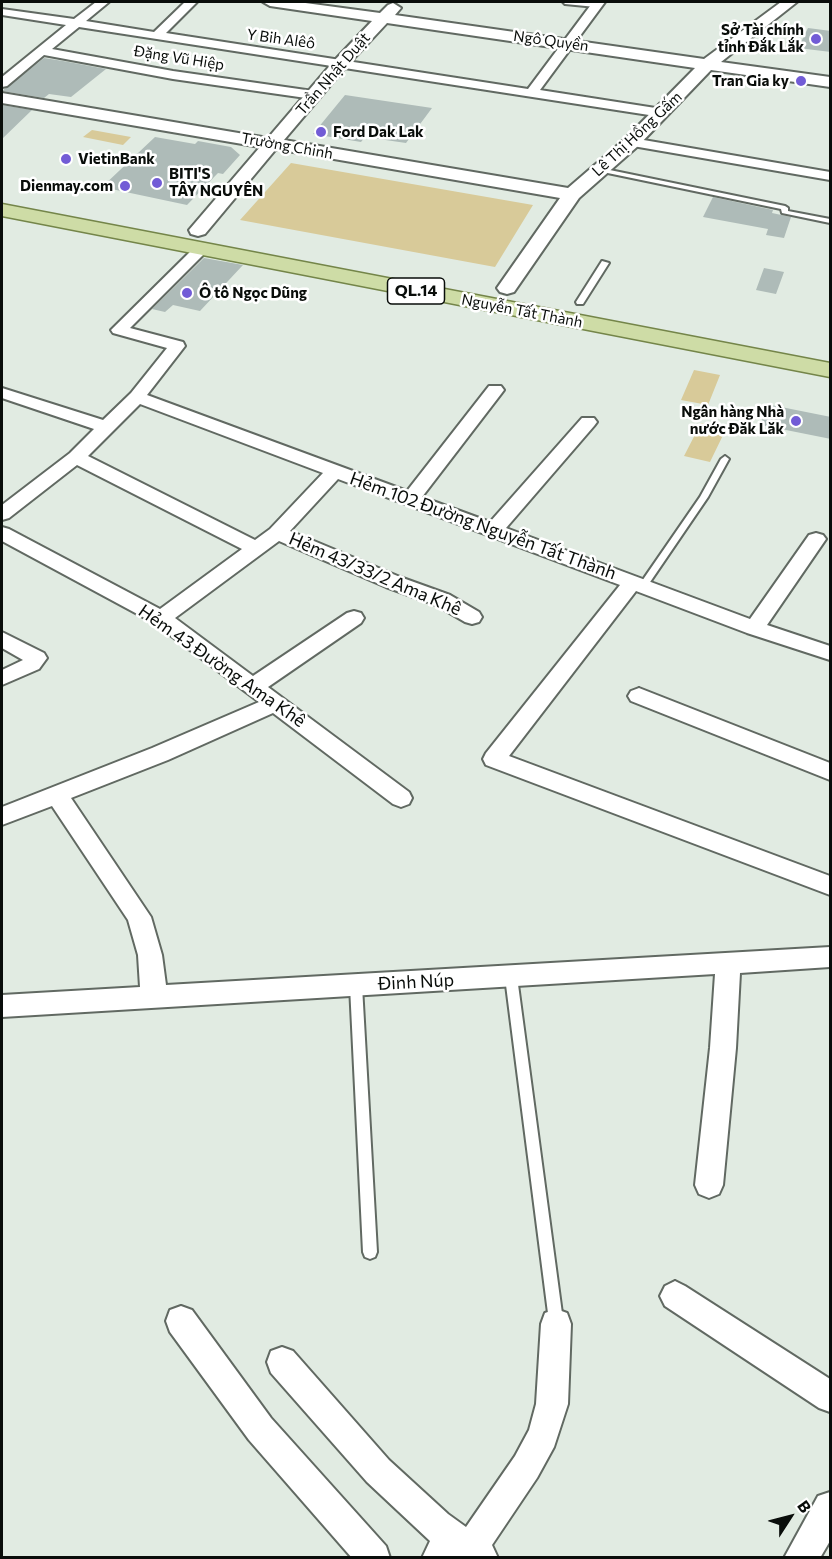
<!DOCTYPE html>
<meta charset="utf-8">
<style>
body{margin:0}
#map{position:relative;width:832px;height:1559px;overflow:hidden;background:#e1ebe2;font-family:Commissioner,sans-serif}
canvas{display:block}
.frame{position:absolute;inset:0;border:3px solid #090d0a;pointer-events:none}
.north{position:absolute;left:760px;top:1487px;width:60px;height:60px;-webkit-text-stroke:4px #fff;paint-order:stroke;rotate:54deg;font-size:16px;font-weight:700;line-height:24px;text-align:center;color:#090d0a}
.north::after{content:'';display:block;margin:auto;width:21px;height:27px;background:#090d0a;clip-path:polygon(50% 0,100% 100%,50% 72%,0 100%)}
</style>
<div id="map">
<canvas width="832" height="1559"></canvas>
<div class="frame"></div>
<div class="north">B</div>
</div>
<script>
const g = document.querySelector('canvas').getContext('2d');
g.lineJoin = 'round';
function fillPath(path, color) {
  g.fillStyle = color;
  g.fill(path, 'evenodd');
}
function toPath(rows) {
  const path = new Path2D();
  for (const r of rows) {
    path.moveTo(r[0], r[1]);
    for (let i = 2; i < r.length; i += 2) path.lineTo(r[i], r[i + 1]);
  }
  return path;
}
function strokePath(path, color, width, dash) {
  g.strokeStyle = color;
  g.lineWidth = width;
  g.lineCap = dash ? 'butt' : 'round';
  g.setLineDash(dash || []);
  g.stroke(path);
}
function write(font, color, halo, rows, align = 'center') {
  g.font = font + ' Commissioner,sans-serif';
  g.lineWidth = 5;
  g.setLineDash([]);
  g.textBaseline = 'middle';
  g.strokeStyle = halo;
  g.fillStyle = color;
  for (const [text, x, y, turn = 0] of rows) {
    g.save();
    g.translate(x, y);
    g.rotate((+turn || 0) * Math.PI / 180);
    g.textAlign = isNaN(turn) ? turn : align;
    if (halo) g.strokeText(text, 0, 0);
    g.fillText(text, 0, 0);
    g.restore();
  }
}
fillPath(toPath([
 [92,130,131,137,123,145,83,137],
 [291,163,533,205,495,267,240,220],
 [694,370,720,375,708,405,681,400],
 [701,423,726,429,710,462,684,456]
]), '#d8ca99');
fillPath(toPath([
 [808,28,831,31,831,52,798,48],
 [44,58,63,61,106,69,71,97,49,94,44,98,2,91],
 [345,95,432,108,406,143,365,137,361,142,313,134],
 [2,105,32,110,2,139],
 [155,137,195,144,198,141,231,147,240,155,223,174,218,173,187,205,102,187],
 [713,197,773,210,772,213,791,217,784,238,766,235,768,229,703,217],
 [204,258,243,265,200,311,173,305,165,312,152,309],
 [764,268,784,272,776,294,756,290],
 [766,404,831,417,831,439,761,425]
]), '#aebbb8');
const service = toPath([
 [563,2,596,3,599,5,596,7,565,4,563,2],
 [600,168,785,206,788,208,788,211,830,219,830,223,782,213,781,209,598,171,597,170,600,168],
 [602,261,609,263,583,304,577,304,576,302,602,261],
 [725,456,729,459,708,497,646,588,640,588,638,586,640,584,700,497,721,459,725,456],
 [511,972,515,973,517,977,563,1321,561,1326,556,1328,551,1326,549,1321,505,977,507,973,511,972],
 [356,981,360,982,362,986,377,1252,375,1257,370,1259,365,1257,363,1252,350,986,352,982,356,981]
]);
const minor = toPath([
 [96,2,109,2,86,21,154,32,185,2,197,2,166,33,528,89,593,2,605,2,540,90,662,109,669,113,662,117,79,27,52,49,173,71,313,91,320,95,313,99,173,79,44,55,7,86,2,87,2,77,66,25,2,15,2,9,74,19,96,2],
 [632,138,830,172,830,180,627,145,625,142,632,138],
 [201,244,209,249,130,328,183,342,185,346,147,395,407,491,489,386,501,386,504,390,501,394,422,497,490,522,582,418,594,418,597,422,594,426,506,528,750,619,809,535,816,533,823,535,826,539,767,625,830,646,830,660,747,633,636,591,509,756,830,876,830,895,486,765,483,759,486,753,620,585,338,479,290,531,400,577,450,595,479,612,482,617,479,622,472,624,465,622,436,605,386,587,279,541,175,618,253,676,347,613,354,611,361,613,364,618,361,623,268,687,409,792,412,798,409,804,401,807,393,804,273,713,168,760,71,798,151,917,162,955,166,985,830,947,830,967,740,973,736,1048,723,1185,719,1194,709,1198,699,1194,695,1185,710,1048,715,974,2,1017,2,995,140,987,138,955,128,920,52,806,2,825,2,807,152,748,259,702,154,623,2,541,2,527,9,529,160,609,242,549,77,465,9,518,2,520,2,505,70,453,94,429,2,398,2,388,103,420,131,393,167,348,113,333,111,330,196,246,201,244],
 [140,404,323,473,270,529,255,540,88,456,140,404],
 [2,632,44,653,47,658,39,669,2,685,2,670,23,660,2,648,2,632],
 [639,688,830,763,830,780,631,701,628,696,631,691,639,688],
 [675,1281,685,1286,830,1379,830,1412,819,1408,665,1306,660,1296,665,1286,675,1281],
 [181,1306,192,1310,271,1418,386,1546,390,1558,352,1558,249,1440,170,1332,166,1321,170,1310,181,1306],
 [556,1309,567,1313,571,1324,568,1404,554,1447,537,1478,492,1545,498,1558,422,1558,430,1541,367,1482,271,1373,267,1362,271,1351,282,1347,293,1351,389,1460,448,1514,466,1527,515,1456,529,1430,536,1404,541,1324,545,1313,556,1309],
 [830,1492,830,1541,820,1558,784,1558,818,1496,830,1492]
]);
const tertiary = toPath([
 [263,2,298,2,380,13,388,5,393,3,401,8,395,15,704,59,781,2,797,2,721,62,830,77,830,87,711,70,638,146,579,198,514,292,507,294,500,292,497,288,560,198,276,149,205,234,198,236,191,234,189,230,260,147,2,103,2,93,268,138,333,62,372,21,270,6,263,2],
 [387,23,695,68,626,138,568,188,284,140,345,68,387,23]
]);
const primary = toPath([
 [2,204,830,363,830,377,2,216,2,204]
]);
strokePath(service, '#616962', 4);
strokePath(minor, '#616962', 4);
strokePath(tertiary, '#616962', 4);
strokePath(primary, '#748549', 3);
fillPath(service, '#fff');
fillPath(minor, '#fff');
fillPath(tertiary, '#fff');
fillPath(primary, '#cedca6');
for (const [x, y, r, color] of [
 [816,39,6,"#725cd6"],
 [801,81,6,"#725cd6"],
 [321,132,6,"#725cd6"],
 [66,159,6,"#725cd6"],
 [157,183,6,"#725cd6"],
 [125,186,6,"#725cd6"],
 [187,293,6,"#725cd6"],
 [796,421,6,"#725cd6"]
]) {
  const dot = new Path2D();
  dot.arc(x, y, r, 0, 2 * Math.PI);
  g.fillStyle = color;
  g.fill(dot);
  strokePath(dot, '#fff', 2);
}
write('bold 15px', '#090d0a', '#fff', [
 ["Sở Tài chính",804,30],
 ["tỉnh Đắk Lắk",804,47],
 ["Tran Gia ky",789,81],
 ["Ford Dak Lak",333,132,"left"],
 ["VietinBank",78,159,"left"],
 ["BITI'S",169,174,"left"],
 ["TÂY NGUYÊN",169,191,"left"],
 ["Dienmay.com",113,186],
 ["Ô tô Ngọc Dũng",199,293,"left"],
 ["Ngân hàng Nhà",784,412],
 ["nước Đăk Lăk",784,429]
], 'right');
write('15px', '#090d0a', '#fff', [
 ["Y Bih Alêô",281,39,8],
 ["Ngô Quyền",551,41,8],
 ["Đặng Vũ Hiệp",179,58,9],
 ["Trần Nhật Duật",333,74,-49],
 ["Lê Thị Hồng Gấm",637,134,-43],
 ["Trường Chinh",287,146,10],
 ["Nguyễn Tất Thành",522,311,11]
]);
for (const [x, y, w] of [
 [416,291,57]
]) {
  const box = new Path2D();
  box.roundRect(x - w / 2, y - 13, w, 26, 4.5);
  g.fillStyle = '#fff';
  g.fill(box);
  strokePath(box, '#090d0a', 1.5);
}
write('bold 16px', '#090d0a', null, [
 ["QL.14",416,291]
]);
write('18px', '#090d0a', '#fff', [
 ["Hẻm 102 Đường Nguyễn Tất Thành",483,526,20],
 ["Hẻm 43/33/2 Ama Khê",375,574,23],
 ["Hẻm 43 Đường Ama Khê",222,666,35],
 ["Đinh Núp",416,982,-3]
]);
</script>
